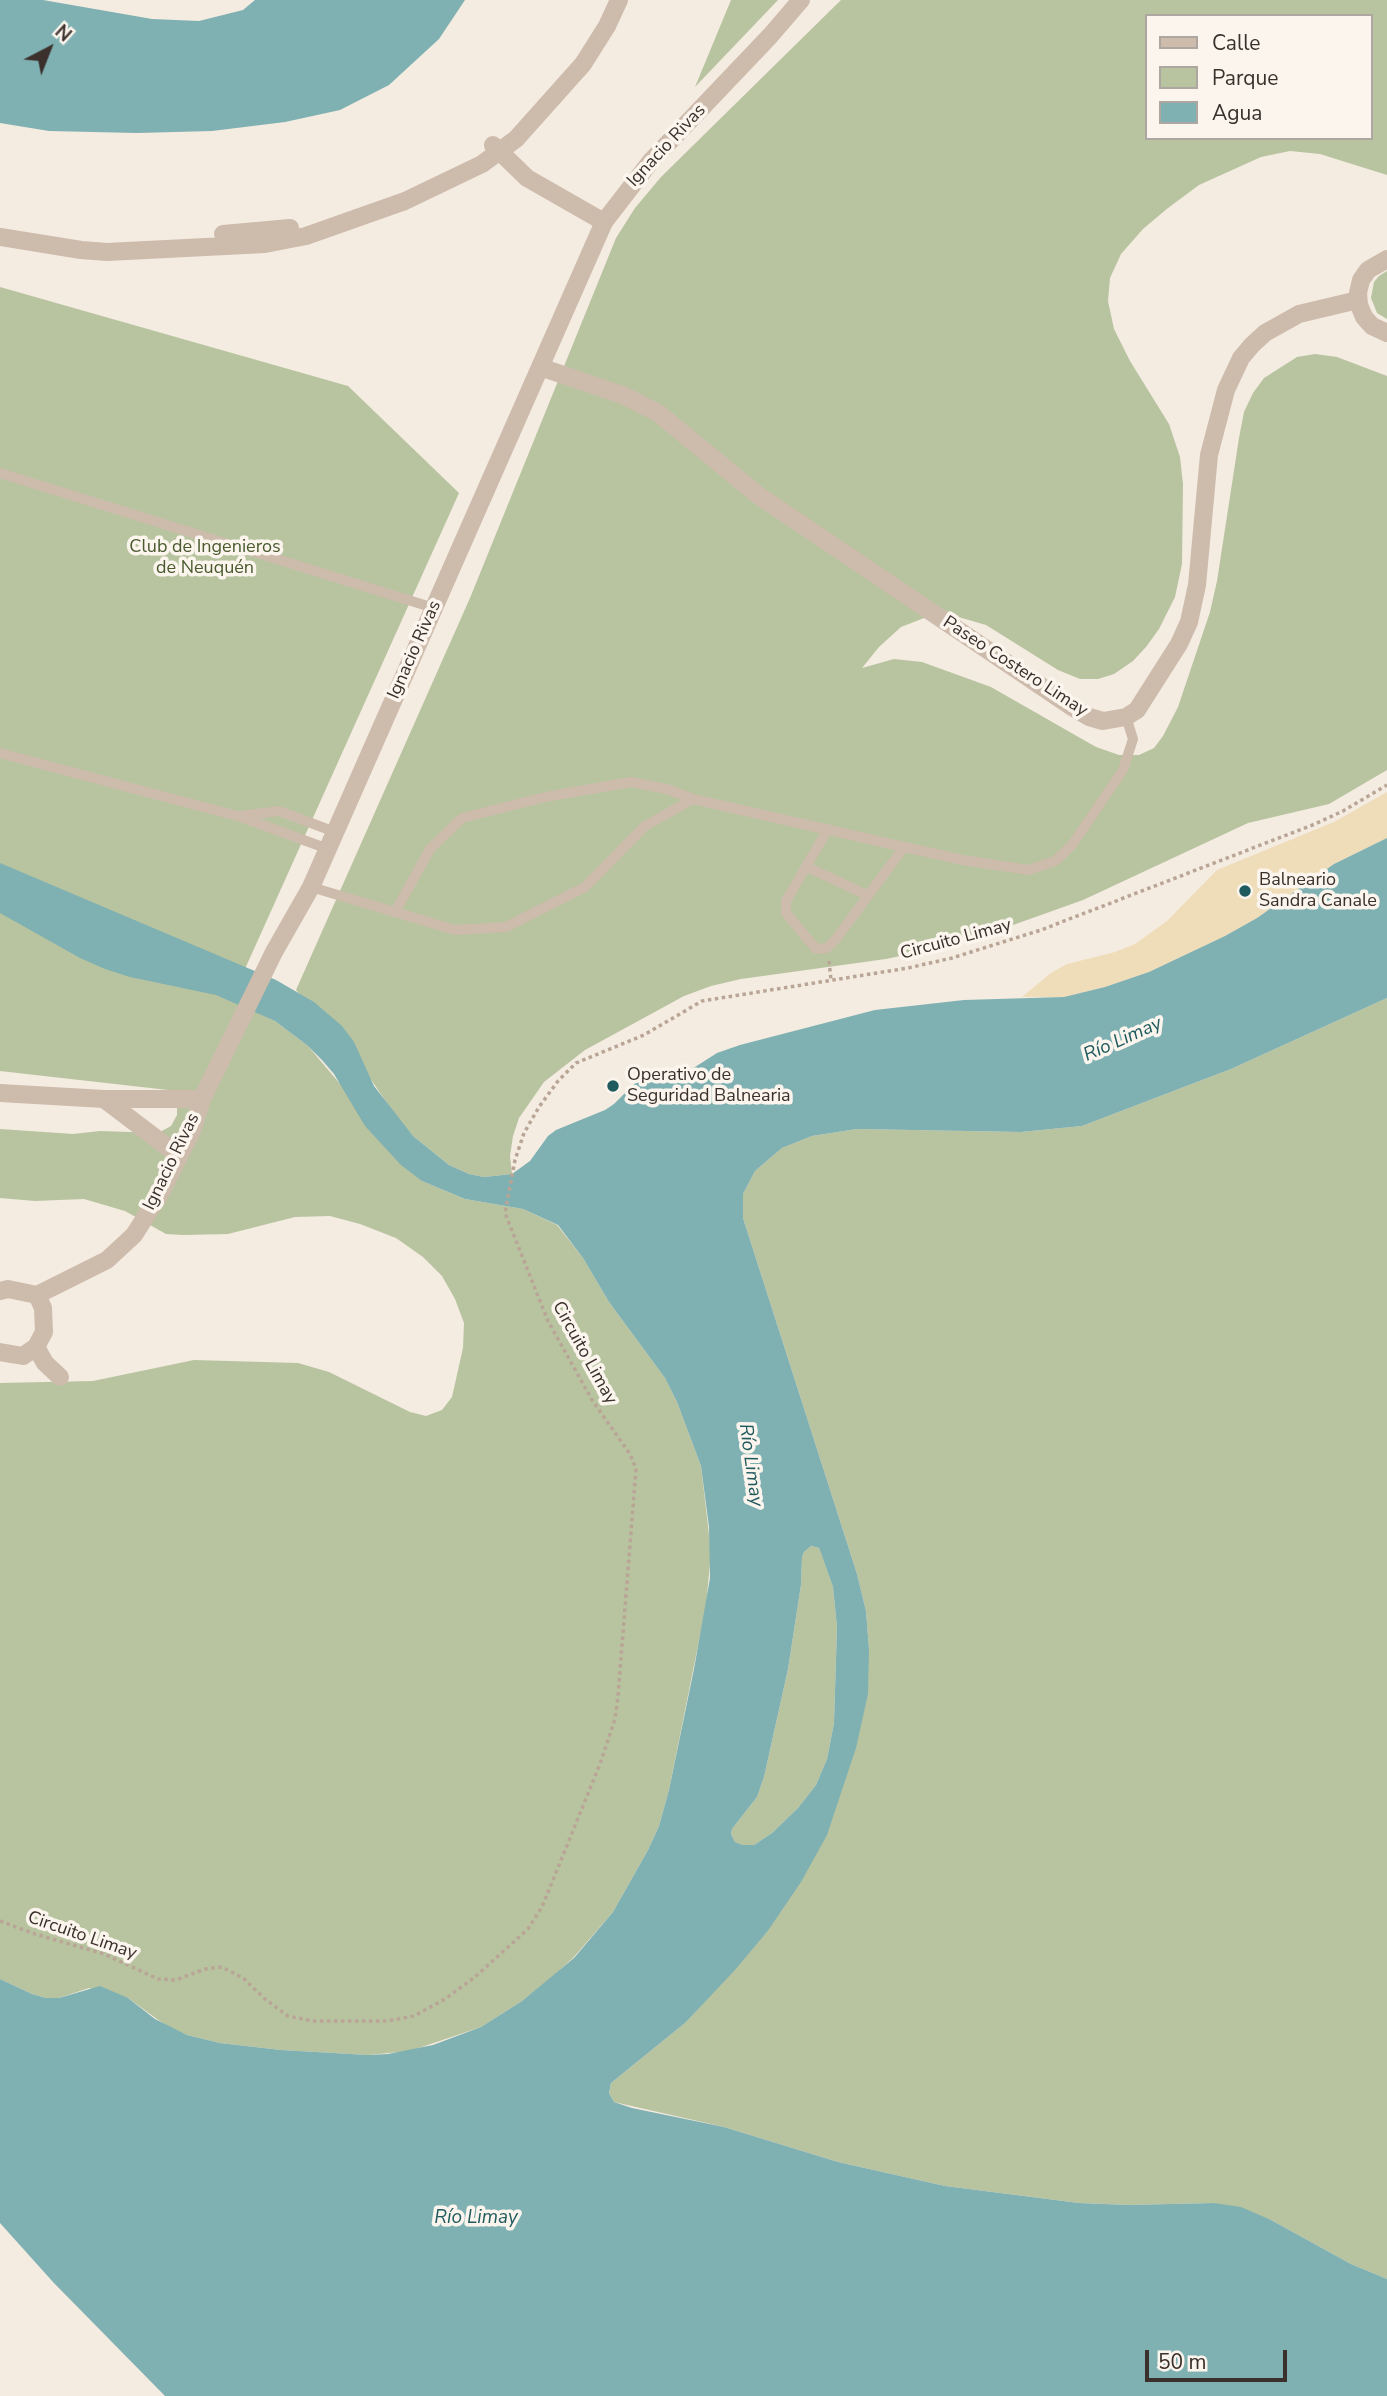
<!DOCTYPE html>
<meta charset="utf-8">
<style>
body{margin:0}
#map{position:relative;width:1387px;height:2396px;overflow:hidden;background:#f4ebe1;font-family:"Nunito Sans",sans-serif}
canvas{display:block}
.legend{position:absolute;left:1145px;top:14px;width:228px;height:126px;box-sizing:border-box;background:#fbf5ee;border:2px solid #aea6a0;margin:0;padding:9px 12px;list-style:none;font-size:21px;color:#3b302b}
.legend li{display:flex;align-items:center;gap:14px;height:35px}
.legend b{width:35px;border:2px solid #aea6a0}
.north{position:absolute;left:14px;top:14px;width:70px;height:70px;-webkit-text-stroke:5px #fbf5ee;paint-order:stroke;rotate:42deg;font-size:19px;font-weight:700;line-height:28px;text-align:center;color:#3b302b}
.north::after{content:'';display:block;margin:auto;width:24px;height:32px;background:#3b302b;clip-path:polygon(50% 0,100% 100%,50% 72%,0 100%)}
.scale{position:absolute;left:1145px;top:2350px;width:142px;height:32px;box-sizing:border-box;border:4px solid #3b302b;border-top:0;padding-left:9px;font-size:21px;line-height:24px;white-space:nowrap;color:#3b302b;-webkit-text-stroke:5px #fbf5ee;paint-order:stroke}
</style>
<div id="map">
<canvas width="1387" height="2396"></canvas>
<ul class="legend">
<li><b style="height:9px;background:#cdbbac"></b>Calle</li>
<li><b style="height:19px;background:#b8c4a0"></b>Parque</li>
<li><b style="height:19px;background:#7fb0b2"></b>Agua</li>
</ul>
<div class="north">N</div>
<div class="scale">50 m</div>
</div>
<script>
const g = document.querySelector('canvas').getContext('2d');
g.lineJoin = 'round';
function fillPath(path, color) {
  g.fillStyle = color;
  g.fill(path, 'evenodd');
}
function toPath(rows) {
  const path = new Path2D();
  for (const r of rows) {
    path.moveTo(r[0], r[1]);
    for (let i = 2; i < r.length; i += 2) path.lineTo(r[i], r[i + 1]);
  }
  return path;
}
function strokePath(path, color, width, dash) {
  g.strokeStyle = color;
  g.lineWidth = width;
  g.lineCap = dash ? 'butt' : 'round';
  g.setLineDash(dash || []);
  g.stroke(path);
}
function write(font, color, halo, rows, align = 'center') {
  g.font = font + ' "Nunito Sans",sans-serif';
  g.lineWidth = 7;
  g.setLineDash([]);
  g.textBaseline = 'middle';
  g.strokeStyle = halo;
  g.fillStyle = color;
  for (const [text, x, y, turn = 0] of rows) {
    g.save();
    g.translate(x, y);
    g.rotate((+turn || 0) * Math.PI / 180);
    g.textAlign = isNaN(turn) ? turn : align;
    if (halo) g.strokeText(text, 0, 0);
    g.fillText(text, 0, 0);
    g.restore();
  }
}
fillPath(toPath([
 [731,0,778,0,695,87],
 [841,0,1387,0,1387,175,1320,154,1290,151,1261,157,1199,185,1168,208,1143,229,1121,254,1110,278,1108,301,1114,329,1130,361,1169,424,1180,457,1183,484,1182,564,1175,597,1159,629,1146,647,1133,661,1114,674,1098,679,1080,679,1058,670,986,625,955,616,924,618,901,627,879,647,862,668,894,659,922,662,991,687,1096,747,1119,755,1139,755,1154,748,1163,736,1178,707,1210,612,1217,581,1239,438,1244,412,1253,393,1264,378,1297,357,1315,354,1337,357,1387,376,1387,770,1329,804,1248,823,1083,900,1013,925,924,951,886,959,741,979,711,986,684,996,585,1050,544,1082,519,1118,513,1136,510,1156,512,1174,484,1177,469,1174,449,1165,413,1136,397,1118,366,1072,296,990,470,598,616,238,635,208,661,177],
 [1147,16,1371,16,1371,138,1147,138],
 [1387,271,1387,319,1377,313,1371,298,1374,282,1379,276],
 [0,287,348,386,459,493,231,1000,275,1021,308,1046,422,1181,465,1199,523,1209,557,1225,583,1258,609,1302,665,1378,677,1402,701,1466,711,1552,706,1606,669,1790,659,1826,648,1850,613,1912,573,1958,553,1976,522,2001,481,2027,410,2051,368,2055,281,2050,220,2043,187,2035,168,2027,128,1998,89,1988,59,1998,46,1998,32,1994,0,1979,0,1383,93,1381,194,1360,298,1363,329,1372,410,1412,426,1416,442,1410,452,1397,463,1348,464,1323,455,1299,442,1276,423,1257,396,1238,360,1224,330,1216,295,1217,228,1234,183,1235,166,1234,125,1211,84,1199,35,1201,0,1198,0,1129,73,1134,100,1131,158,1133,171,1126,177,1115,177,1103,168,1090,0,1071],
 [1387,998,1387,2279,1351,2264,1271,2220,1214,2203,1129,2205,1079,2203,945,2186,838,2162,724,2127,614,2102,609,2093,611,2083,685,2023,767,1932,869,1649,866,1611,857,1574,743,1218,743,1194,755,1171,782,1148,812,1136,857,1129,1021,1132,1082,1126,1231,1069],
 [811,1546,819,1548,821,1552,833,1587,837,1627,834,1723,827,1759,816,1785,798,1808,772,1833,754,1845,743,1845,735,1842,731,1834,732,1829,757,1797,764,1777,788,1669,801,1585,802,1557,804,1552]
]), '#b8c4a0');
fillPath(toPath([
 [1387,792,1387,838,1334,864,1257,918,1225,936,1149,972,1105,987,1064,997,1022,997,1051,973,1067,964,1115,952,1135,944,1167,921,1217,870,1334,822]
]), '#efdcb8');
fillPath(toPath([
 [0,0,43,0,152,19,199,21,243,10,255,0,465,0,439,39,389,85,340,110,285,122,212,131,137,133,49,131,0,123],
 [1387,838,1387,998,1231,1069,1082,1126,1021,1132,857,1129,812,1136,782,1148,755,1171,743,1194,743,1218,857,1574,866,1611,869,1649,868,1694,856,1748,827,1835,801,1882,767,1932,734,1971,685,2023,611,2083,609,2093,614,2102,632,2108,724,2127,838,2162,945,2186,1079,2203,1129,2205,1214,2203,1241,2207,1271,2220,1351,2264,1387,2279,1387,2396,165,2396,53,2282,0,2223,0,1979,32,1994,46,1998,59,1998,100,1986,128,1998,155,2019,187,2035,220,2043,281,2050,368,2055,388,2054,433,2045,481,2027,522,2001,574,1958,613,1912,648,1850,659,1826,669,1790,694,1669,710,1578,709,1527,701,1466,677,1402,665,1378,609,1302,583,1258,558,1225,523,1209,465,1199,422,1181,401,1165,365,1126,334,1074,322,1060,308,1046,275,1021,216,995,130,977,105,969,80,958,0,913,0,863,276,980,314,1002,342,1026,354,1042,374,1086,413,1136,449,1165,469,1174,484,1177,512,1174,530,1161,548,1136,556,1130,605,1110,614,1104,640,1078,645,1076,662,1079,681,1076,717,1053,740,1045,875,1010,964,1000,1064,997,1105,987,1149,972,1225,936,1257,918,1334,864],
 [811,1546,819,1548,821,1553,833,1587,837,1627,834,1723,827,1759,816,1785,798,1808,772,1833,754,1845,743,1845,735,1842,731,1834,732,1829,757,1797,764,1777,788,1669,801,1585,802,1557,804,1552]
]), '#7fb0b2');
strokePath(toPath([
 [829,961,831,980],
 [0,1921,35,1934,104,1954,158,1979,176,1980,205,1969,222,1967,243,1978,265,1999,288,2016,312,2021,387,2021,414,2016,445,1999,475,1977,528,1929,542,1907,600,1764,615,1719,618,1696,636,1469,630,1454,592,1400,548,1321,505,1213,515,1160,524,1133,539,1107,558,1081,576,1063,644,1035,702,1001,908,968,952,958,1041,930,1315,824,1343,811,1387,785]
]), '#b9a596', 3.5, [3.5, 3.5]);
strokePath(toPath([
 [0,473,434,608],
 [0,753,241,817,328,849],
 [241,816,279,811,335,832],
 [828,829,786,901,786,913,816,949,827,948,836,939,904,847],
 [807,867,867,895],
 [311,887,455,930,506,927,585,887,645,826,693,799],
 [395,912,430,849,462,818,545,797,631,782,667,789,693,799,904,847,963,860,1029,870,1055,861,1072,845,1123,770,1133,739,1126,717]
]), '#cdbbac', 10);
strokePath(toPath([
 [493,145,527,178,604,222],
 [223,234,290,228],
 [0,237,81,250,107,252,265,244,306,236,405,201,482,164,516,139,583,64,607,26,619,0],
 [540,367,625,396,658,413,758,495,1072,707,1089,717,1103,721,1126,717,1137,710,1179,644,1189,622,1197,585,1209,455,1226,390,1241,358,1252,345,1265,333,1299,314,1358,300],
 [0,1093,104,1099,202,1099],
 [104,1099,178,1155],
 [0,1291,8,1289,37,1295,43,1308,44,1332,36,1347,23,1356,0,1352],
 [37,1295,107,1260,134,1235,160,1194,192,1131,202,1099,274,952,311,887,604,222,651,161,770,36,801,0],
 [36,1347,45,1363,60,1377]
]), '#cdbbac', 18);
strokePath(toPath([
 [1387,259,1368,270,1361,280,1358,293,1359,305,1364,317,1372,326,1387,333]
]), '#cdbbac', 18);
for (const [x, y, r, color] of [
 [1245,891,7,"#1f5a5e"],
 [613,1086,7,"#1f5a5e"]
]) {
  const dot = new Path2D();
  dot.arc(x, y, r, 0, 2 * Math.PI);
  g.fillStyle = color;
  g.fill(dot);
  strokePath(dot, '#fbf5ee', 2.5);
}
write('18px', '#3b302b', '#fbf5ee', [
 ["Ignacio Rivas",667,146,-47],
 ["Ignacio Rivas",415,650,-66],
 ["Paseo Costero Limay",1015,667,33],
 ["Circuito Limay",956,940,-15],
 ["Ignacio Rivas",172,1162,-64],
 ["Circuito Limay",584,1353,61],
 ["Circuito Limay",82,1936,19]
]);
write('18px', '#4a5a2e', '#fbf5ee', [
 ["Club de Ingenieros",205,548],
 ["de Neuquén",205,569]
]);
write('18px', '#3b302b', '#fbf5ee', [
 ["Balneario",1259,881],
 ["Sandra Canale",1259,902],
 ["Operativo de",627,1076],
 ["Seguridad Balnearia",627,1097]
], 'left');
write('italic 19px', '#1f5a5e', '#fbf5ee', [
 ["Río Limay",1123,1040,-24],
 ["Río Limay",750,1465,82],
 ["Río Limay",476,2218]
]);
</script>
